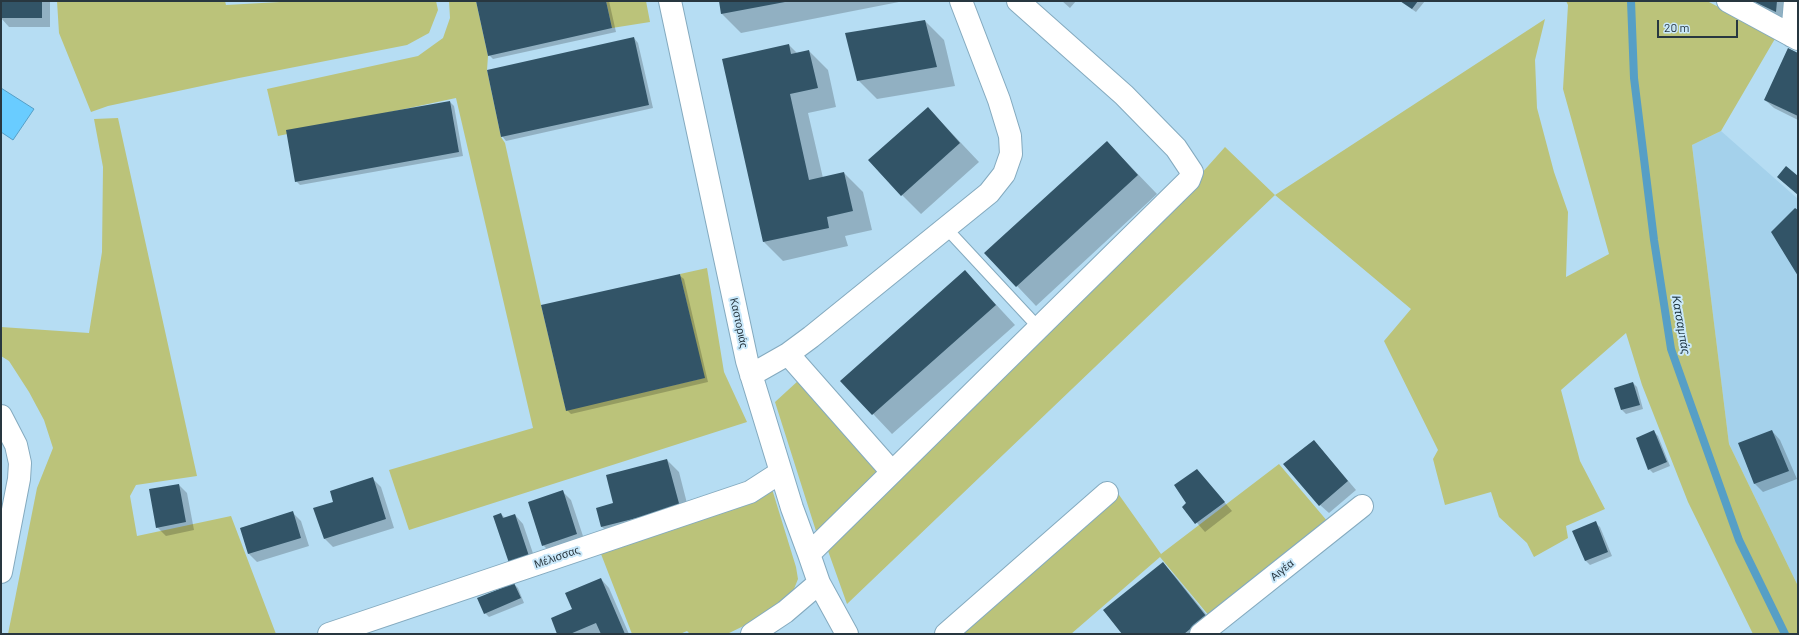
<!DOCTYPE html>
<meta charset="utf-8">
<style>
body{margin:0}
#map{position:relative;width:1799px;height:635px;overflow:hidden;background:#b6ddf3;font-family:Barlow,sans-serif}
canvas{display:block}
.frame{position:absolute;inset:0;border:2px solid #283740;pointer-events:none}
.scale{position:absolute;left:1657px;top:20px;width:81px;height:18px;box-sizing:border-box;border:2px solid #283740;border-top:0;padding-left:5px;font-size:12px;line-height:14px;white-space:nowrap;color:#283740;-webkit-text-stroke:3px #cae9fb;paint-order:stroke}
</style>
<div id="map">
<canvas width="1799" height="635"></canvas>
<div class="frame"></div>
<div class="scale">20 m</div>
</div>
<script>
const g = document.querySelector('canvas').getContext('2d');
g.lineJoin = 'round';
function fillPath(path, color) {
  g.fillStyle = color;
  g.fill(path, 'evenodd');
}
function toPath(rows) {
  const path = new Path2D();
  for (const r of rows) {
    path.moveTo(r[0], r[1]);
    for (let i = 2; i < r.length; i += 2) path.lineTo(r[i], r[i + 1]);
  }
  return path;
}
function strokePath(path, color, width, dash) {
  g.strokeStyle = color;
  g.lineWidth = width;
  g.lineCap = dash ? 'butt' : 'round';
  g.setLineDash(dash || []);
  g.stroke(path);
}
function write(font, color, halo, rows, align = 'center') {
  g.font = font + ' Barlow,sans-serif';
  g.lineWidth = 4;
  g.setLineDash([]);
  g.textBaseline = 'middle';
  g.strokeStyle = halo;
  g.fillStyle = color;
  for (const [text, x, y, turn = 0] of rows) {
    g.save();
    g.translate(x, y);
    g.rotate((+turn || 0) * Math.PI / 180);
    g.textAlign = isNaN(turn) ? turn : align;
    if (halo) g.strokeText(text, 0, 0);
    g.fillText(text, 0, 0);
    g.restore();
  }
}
fillPath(toPath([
 [1721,131,1798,199,1798,586,1729,444,1692,145]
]), '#a4d1eb');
fillPath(toPath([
 [57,1,225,1,226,5,298,1,436,1,438,10,429,33,407,45,239,78,108,106,91,112,59,33],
 [449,1,476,1,488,56,487,70,501,137,505,143,541,305,566,410,704,378,680,274,707,268,724,372,747,422,409,530,389,470,533,428,456,98,278,136,267,89,418,56,443,38,450,18],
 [606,1,646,1,650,22,612,28],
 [1566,1,1707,1,1776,37,1721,131,1692,145,1729,444,1798,586,1798,634,1753,634,1688,502,1642,385,1626,333,1561,390,1580,461,1605,509,1566,526,1568,538,1534,557,1527,543,1499,517,1491,492,1445,505,1433,459,1438,450,1384,341,1411,309,1275,195,847,604,827,548,1159,221,1225,147,1275,195,1545,19,1535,60,1537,108,1554,172,1568,212,1566,277,1609,254,1563,89,1568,5],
 [118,118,197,476,136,485,130,496,137,536,231,516,276,634,8,634,37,488,53,448,44,420,29,392,9,361,1,356,1,327,89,333,102,252,103,167,94,119],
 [799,380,883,474,816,531,775,402],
 [1279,464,1328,522,1210,617,1160,557,1071,634,958,634,1117,492,1161,554],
 [772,489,796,567,798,579,794,589,781,603,754,621,727,634,690,634,687,631,680,634,632,634,601,554]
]), '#bbc37a');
const water = toPath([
 [1,88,34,109,13,140,1,132,1,88]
]);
fillPath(water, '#69ccff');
strokePath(water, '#569fc6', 1);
fillPath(toPath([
 [1,1,50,1,50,27,9,27,1,18],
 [250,1,263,1,251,2],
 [477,1,609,1,616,32,493,59,489,55],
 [720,1,904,1,741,33,722,14],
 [1062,1,1076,1,1070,8],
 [1400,1,1425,1,1416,12],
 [1742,1,1790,1,1788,23],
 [925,21,944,40,955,86,877,99,858,80],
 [634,38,638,43,653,108,506,141,502,136],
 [789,45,797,53,809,51,828,70,836,107,808,113,823,178,844,173,863,192,872,230,845,236,848,246,783,261,763,241],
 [1798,54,1798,120,1774,108,1765,100],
 [450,102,454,106,463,156,300,185,296,181],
 [928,108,979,162,921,214,902,195],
 [1107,142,1157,194,1036,306,986,253],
 [965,271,1015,325,892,434,842,381],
 [679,275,684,279,708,382,571,414,567,410],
 [1633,383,1637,387,1643,409,1626,414,1622,410],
 [1772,431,1780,440,1797,479,1763,492,1755,484,1739,444],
 [1654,432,1658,436,1670,466,1653,473,1649,469],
 [1322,450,1356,490,1329,513,1320,505],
 [667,460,679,472,691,519,615,539,602,527,598,509,615,504],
 [1197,470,1232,511,1205,532,1183,507,1188,504],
 [372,478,381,487,394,528,333,547,325,539,315,509,334,502],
 [179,485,187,493,194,530,166,536,157,527],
 [562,491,571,500,585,542,552,554,543,545],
 [292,512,301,521,309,546,257,562,249,554,241,528],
 [501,514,505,518,515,515,523,524,537,565,519,571],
 [1595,523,1600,527,1612,556,1590,565,1586,561,1574,532],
 [1163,564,1175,576,1218,629,1212,634,1124,634],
 [601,579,609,588,629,634,559,634,573,609],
 [514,584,518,588,524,603,489,617,485,613]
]), '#0003');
strokePath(toPath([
 [1631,1,1634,78,1654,240,1671,349,1739,540,1785,634]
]), '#569fc6', 8);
fillPath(toPath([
 [1,1,42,1,42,18,1,18],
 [476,1,606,1,612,28,488,56],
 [719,1,785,1,785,2,721,14],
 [1400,1,1418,1,1412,9],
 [1753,1,1777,1,1776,12],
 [925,20,937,67,857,81,845,33],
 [634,37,649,105,501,137,487,70],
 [789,44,791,54,809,50,818,88,790,94,809,180,844,172,853,211,827,217,829,228,763,242,722,59],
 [1788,48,1798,53,1798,116,1764,100],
 [450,101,459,152,295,182,286,130],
 [928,107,960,143,901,196,868,160],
 [1107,141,1138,175,1016,287,984,253],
 [1786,166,1798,176,1798,195,1777,177],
 [1795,208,1798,210,1798,276,1771,232],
 [965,270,996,305,872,415,840,381],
 [680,274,705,378,566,411,541,305],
 [1633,382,1640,405,1621,410,1614,388],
 [1654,430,1667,462,1648,470,1636,438],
 [1772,430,1789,471,1754,484,1738,443],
 [1314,440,1348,481,1319,506,1283,464],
 [667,459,680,507,601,527,596,508,613,503,606,475],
 [1197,469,1225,502,1195,524,1182,507,1186,503,1174,485],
 [373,477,386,519,324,539,313,508,333,502,330,491],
 [179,484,186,522,156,528,149,489],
 [563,490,577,534,542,546,528,502],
 [293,511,301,538,248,554,240,528],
 [501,513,503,518,515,514,529,556,509,563,493,516],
 [1596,521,1608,552,1585,561,1572,531],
 [1163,562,1206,616,1184,634,1122,634,1103,610],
 [601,578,625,634,601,634,596,623,570,634,557,634,551,618,572,609,565,593],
 [514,583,521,598,484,614,477,598]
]), '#325467');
const lane = toPath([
 [946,228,1039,328]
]);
const street = toPath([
 [670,1,747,361,792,508,809,554,819,583,847,634],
 [1728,1,1798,39],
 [1792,36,1795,1],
 [788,354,892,472],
 [751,375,788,354,811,337,989,193,1004,174,1011,154,1010,136,999,100,961,1],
 [1,416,16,445,20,463,19,479,1,572],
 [809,554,1189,180,1192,172,1176,148,1124,95,1018,1],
 [329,634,750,492,781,472],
 [752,634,785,612,819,583],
 [946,634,1107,493],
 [1201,634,1362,506]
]);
strokePath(lane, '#84aabf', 13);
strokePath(street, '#84aabf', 24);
strokePath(lane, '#fff', 11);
strokePath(street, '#fff', 22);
write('11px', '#283740', '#cae9fb', [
 ["Καστοριάς",739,323,78],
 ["Μέλισσας",557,557,-19],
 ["Αιγέα",1282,570,-39]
]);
write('italic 12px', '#203743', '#cae9fb', [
 ["Κατσαμπάς",1681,325,80]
]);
</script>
